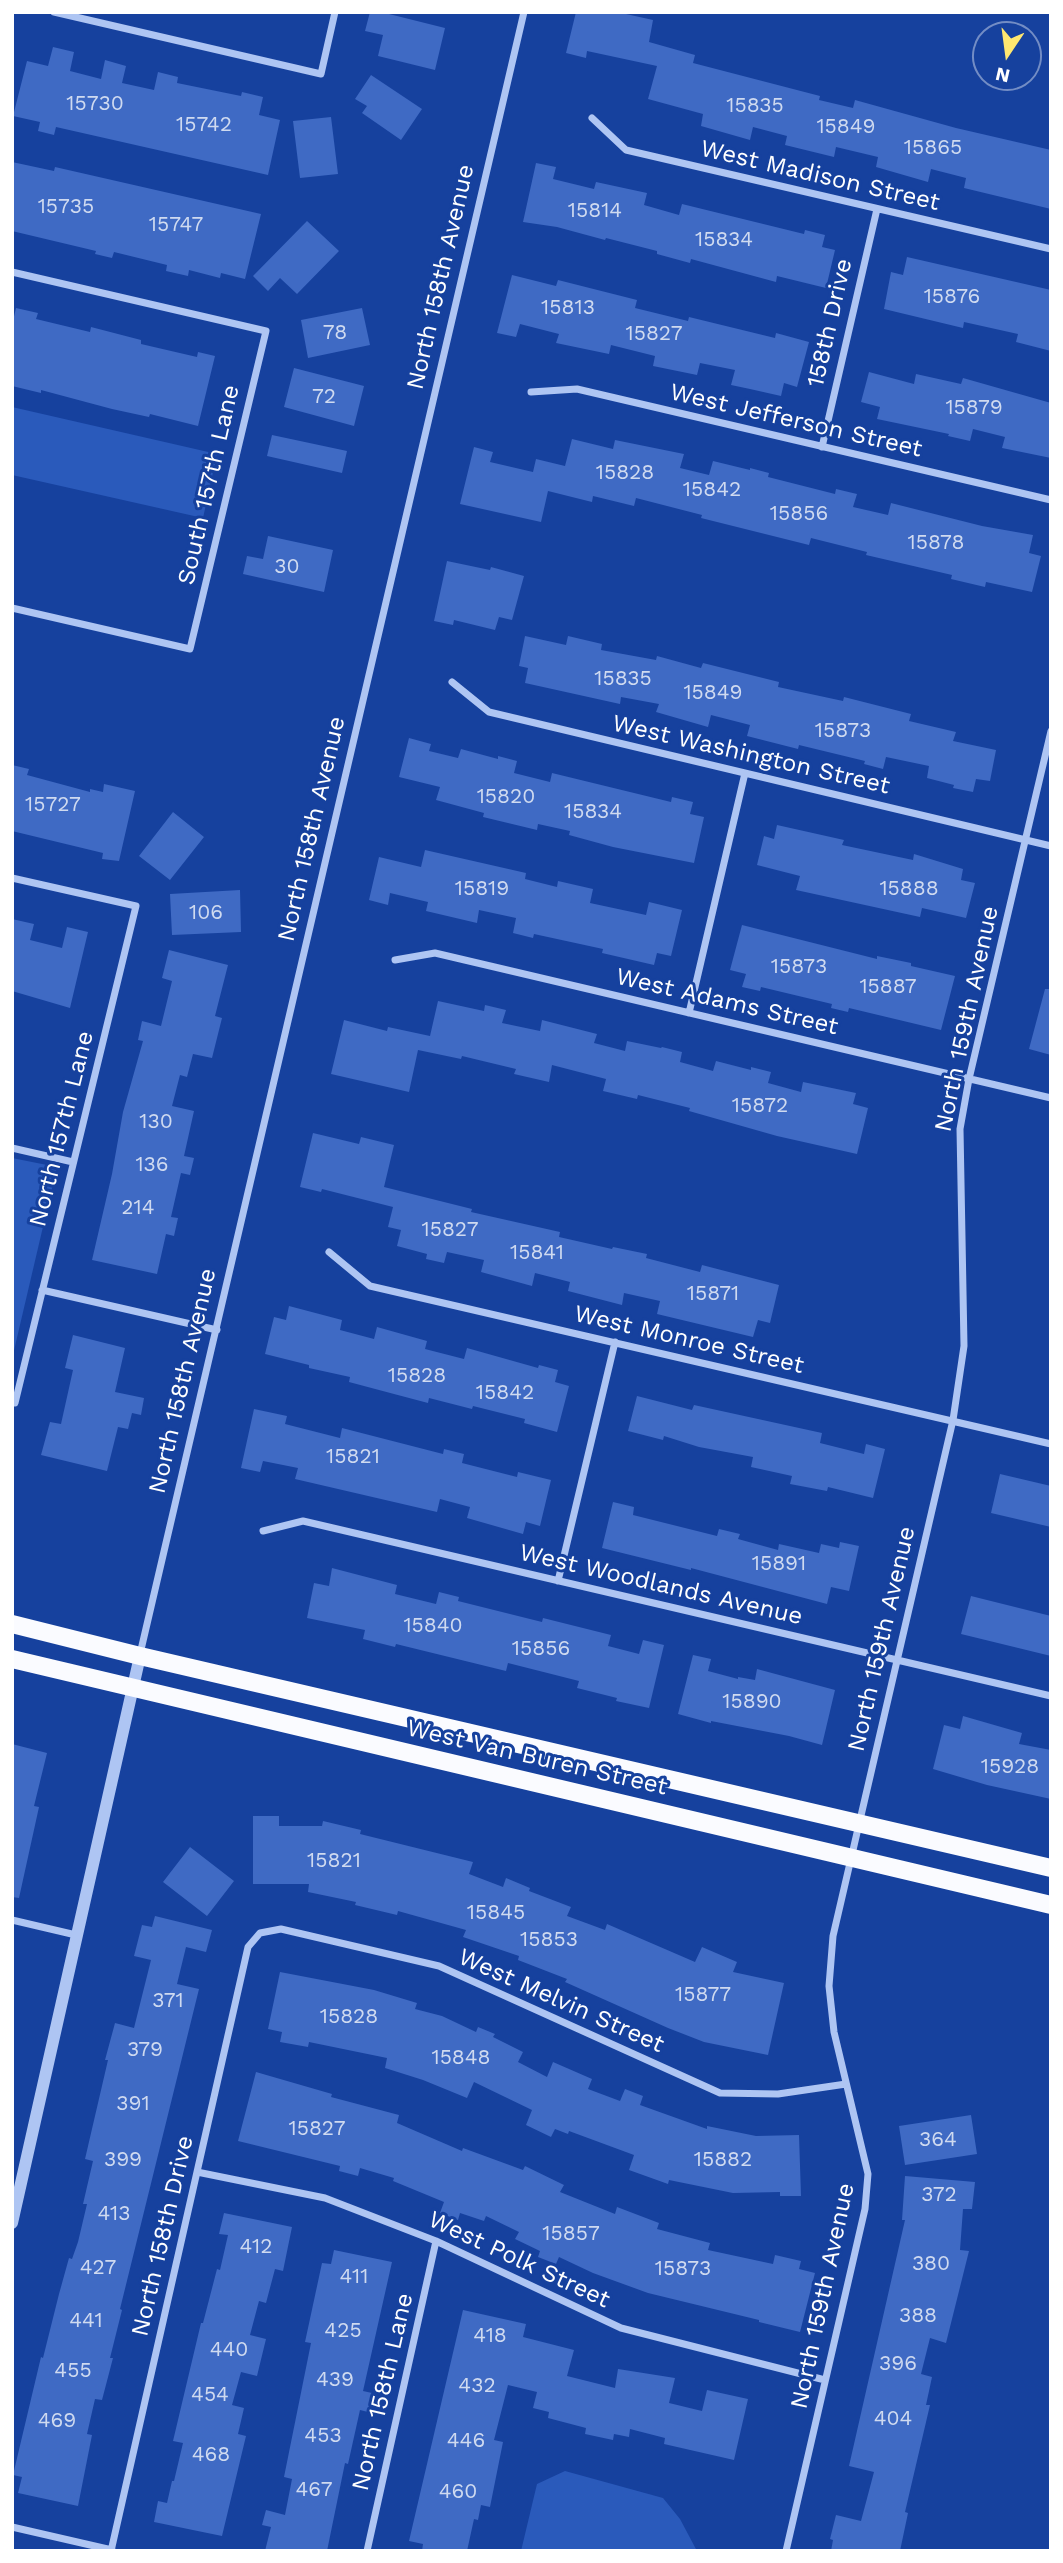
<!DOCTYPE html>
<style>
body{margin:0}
#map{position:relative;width:1063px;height:2563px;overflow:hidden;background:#16419e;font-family:"Work Sans",sans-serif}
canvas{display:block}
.frame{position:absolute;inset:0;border:14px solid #fff;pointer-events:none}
.north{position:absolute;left:972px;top:21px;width:70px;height:70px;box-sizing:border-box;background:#16419e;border:2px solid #738dc5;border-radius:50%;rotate:193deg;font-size:19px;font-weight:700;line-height:28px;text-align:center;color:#fff}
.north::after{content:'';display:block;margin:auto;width:24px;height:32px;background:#ffe770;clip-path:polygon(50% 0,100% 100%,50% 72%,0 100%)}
</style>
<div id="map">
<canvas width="1063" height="2563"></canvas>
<div class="frame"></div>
<div class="north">N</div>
</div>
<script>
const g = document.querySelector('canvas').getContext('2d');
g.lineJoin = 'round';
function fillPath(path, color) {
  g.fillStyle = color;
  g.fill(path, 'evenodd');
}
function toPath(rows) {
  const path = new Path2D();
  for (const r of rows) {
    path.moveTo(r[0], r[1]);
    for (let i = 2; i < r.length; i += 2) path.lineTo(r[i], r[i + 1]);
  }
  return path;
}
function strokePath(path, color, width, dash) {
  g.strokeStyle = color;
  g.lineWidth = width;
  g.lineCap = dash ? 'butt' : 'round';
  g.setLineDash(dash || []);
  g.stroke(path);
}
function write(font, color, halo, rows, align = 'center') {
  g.font = font + ' "Work Sans",sans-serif';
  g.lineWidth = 6;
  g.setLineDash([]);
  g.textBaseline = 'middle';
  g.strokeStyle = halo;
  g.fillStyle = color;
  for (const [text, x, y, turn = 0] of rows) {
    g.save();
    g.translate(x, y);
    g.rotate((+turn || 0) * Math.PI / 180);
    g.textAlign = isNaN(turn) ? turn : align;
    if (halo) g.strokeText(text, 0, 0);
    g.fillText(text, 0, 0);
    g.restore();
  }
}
fillPath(toPath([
 [12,407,217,454,203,518,12,475],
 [12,1158,57,1167,12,1359],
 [565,2471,663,2498,680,2519,697,2551,521,2551,537,2484]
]), '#2a5abb');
fillPath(toPath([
 [370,12,381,12,445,28,435,70,378,56,383,35,365,31],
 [576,12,617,12,653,20,649,42,695,55,693,63,820,96,819,100,853,108,855,100,956,128,1051,150,1051,209,964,188,966,178,931,169,928,182,876,167,878,157,836,147,834,157,785,145,787,136,753,127,750,140,701,126,703,114,648,99,657,66,587,51,586,58,566,53],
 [53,47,74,52,70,71,101,79,105,60,126,66,122,83,154,90,158,72,178,77,177,83,241,96,242,92,263,97,259,115,280,120,268,175,56,127,54,135,38,131,40,122,13,116,27,61,48,66],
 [371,75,422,109,401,140,362,113,367,106,355,99],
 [331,117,338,174,300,178,293,121],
 [12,162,54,171,55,167,261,214,245,279,221,273,220,278,189,270,188,276,166,271,167,265,114,252,112,258,95,254,96,251,12,231],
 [536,163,556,167,553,179,594,189,596,182,647,193,644,205,679,215,682,204,804,234,805,230,825,235,822,247,835,250,826,288,777,276,776,282,691,259,690,263,657,254,657,251,606,238,605,240,557,227,523,222],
 [307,221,339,251,297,294,280,278,268,291,253,276],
 [907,257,1051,290,1051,351,1016,342,1018,334,964,322,963,328,884,309,891,272,903,275],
 [512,275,556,286,558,280,637,300,635,308,688,321,689,317,775,338,776,333,809,342,797,387,784,383,781,396,750,389,731,385,735,370,700,363,697,375,653,366,655,356,611,345,609,354,556,343,559,334,520,324,516,337,497,333],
 [16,308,38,313,36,319,90,332,91,327,141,340,141,344,197,357,198,352,215,356,198,426,150,414,149,417,112,409,41,390,41,393,12,386,12,325],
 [362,308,370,345,308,358,301,320],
 [294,368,364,386,354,426,284,407],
 [869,372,914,384,916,374,961,384,963,378,1051,403,1051,458,1002,448,1005,437,973,429,970,441,948,436,949,434,877,419,880,407,861,402],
 [272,435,347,451,342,473,267,456],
 [572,439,613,449,615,440,684,454,680,468,709,475,713,461,750,470,750,468,769,473,768,477,835,494,836,489,857,494,853,507,888,515,891,503,982,526,1033,535,1029,553,1041,556,1032,592,986,582,985,587,951,579,952,575,866,555,867,552,811,538,809,545,701,518,702,515,636,498,634,506,593,496,592,502,548,491,541,522,460,504,474,447,493,452,490,462,533,472,536,459,565,466],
 [268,536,333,550,324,592,243,574,247,556,263,559],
 [447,561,490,570,491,567,524,576,512,620,499,617,495,630,454,620,453,625,434,621],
 [525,636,566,645,568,636,602,644,601,650,656,660,657,656,701,668,703,663,779,682,778,687,843,701,844,697,911,714,909,721,956,732,953,741,996,750,990,781,976,779,973,792,953,788,954,785,927,778,929,766,886,757,883,769,864,764,865,761,799,745,798,749,747,736,750,725,711,715,708,727,656,712,659,704,621,697,620,704,525,683,528,668,519,666],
 [409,738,431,744,429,751,458,758,461,749,498,759,498,756,517,761,514,773,550,782,552,773,671,802,672,797,693,802,690,814,704,817,694,863,613,847,569,835,570,831,538,824,537,830,483,817,484,813,436,800,440,787,399,777],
 [12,765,29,769,27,775,90,792,90,789,103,792,104,784,135,791,119,861,102,859,103,853,12,831],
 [173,812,204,837,170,880,139,856],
 [777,825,844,840,842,845,913,860,914,854,963,869,961,880,975,883,966,918,922,908,920,917,796,890,800,876,757,865,764,836,774,839],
 [425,850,526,873,525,879,557,887,558,881,593,889,590,903,646,915,649,902,682,910,671,956,657,953,654,965,602,953,603,949,534,934,533,938,513,933,516,918,479,910,477,923,426,911,428,902,390,893,388,905,369,900,379,857,421,867],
 [240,890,241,932,172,935,170,894],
 [12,919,34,924,30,940,62,948,67,927,88,932,70,1008,12,991],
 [742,925,877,959,877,956,911,963,911,966,955,976,941,1030,849,1008,848,1012,831,1008,832,1004,761,987,760,991,742,987,746,974,730,970],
 [169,950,228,965,215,1016,222,1018,212,1058,193,1054,187,1077,180,1075,172,1106,194,1111,184,1156,194,1158,190,1175,181,1173,171,1217,178,1218,174,1236,166,1234,157,1274,92,1260,112,1174,123,1112,143,1041,138,1040,142,1021,161,1026,172,981,162,978],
 [1045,989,1051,989,1051,1055,1029,1049],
 [438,1001,484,1011,485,1005,506,1010,502,1023,540,1031,542,1020,597,1034,594,1043,625,1051,627,1041,661,1048,662,1047,682,1052,680,1062,713,1071,716,1061,751,1070,751,1067,771,1072,768,1083,801,1092,803,1082,856,1093,853,1104,868,1108,857,1154,777,1136,689,1111,690,1108,638,1095,637,1099,603,1091,606,1079,552,1065,549,1082,514,1074,516,1069,462,1056,461,1059,418,1050,409,1092,331,1074,344,1020,387,1031,388,1027,430,1036],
 [313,1133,359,1144,361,1137,394,1145,384,1187,472,1209,471,1212,560,1232,559,1237,612,1249,613,1247,647,1254,646,1258,700,1272,702,1265,779,1285,770,1323,758,1320,753,1337,657,1314,660,1301,624,1293,622,1305,568,1291,570,1282,535,1273,532,1286,481,1272,484,1260,447,1252,444,1263,426,1259,427,1254,397,1246,401,1230,388,1227,393,1207,322,1189,321,1192,300,1187],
 [289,1306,342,1320,340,1330,374,1339,377,1327,427,1341,425,1349,464,1359,467,1348,538,1368,539,1365,558,1370,555,1382,569,1386,557,1432,524,1423,525,1419,473,1406,472,1409,429,1398,428,1403,394,1394,349,1382,350,1377,309,1368,309,1365,265,1354,274,1317,286,1320],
 [73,1335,125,1348,115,1392,144,1398,141,1415,132,1413,128,1429,118,1427,107,1471,41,1455,50,1422,61,1424,73,1370,65,1368],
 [637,1396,692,1410,694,1405,822,1433,820,1443,864,1454,866,1444,885,1449,873,1498,828,1487,827,1491,790,1484,792,1476,751,1467,753,1457,699,1447,664,1436,663,1440,628,1431],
 [254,1409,287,1416,285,1424,340,1438,342,1428,443,1454,444,1449,464,1454,462,1463,517,1477,518,1472,551,1480,540,1526,526,1522,523,1534,467,1518,470,1507,440,1499,437,1512,295,1479,298,1468,263,1461,260,1472,241,1468],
 [1000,1474,1051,1486,1051,1527,991,1513],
 [613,1502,634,1507,633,1515,717,1536,719,1529,740,1534,738,1539,778,1550,779,1544,819,1553,821,1544,839,1548,840,1542,859,1546,849,1591,831,1587,827,1604,691,1568,691,1570,602,1548],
 [332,1568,397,1585,395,1594,436,1604,439,1592,459,1597,458,1601,542,1622,543,1618,611,1635,608,1646,639,1654,643,1640,664,1645,649,1708,616,1701,617,1698,577,1688,579,1681,508,1663,506,1671,396,1644,395,1647,363,1639,365,1630,307,1618,314,1583,329,1586],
 [971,1596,1051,1616,1051,1656,961,1634],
 [693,1655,711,1659,708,1671,738,1679,738,1677,755,1680,757,1669,835,1690,822,1745,789,1736,711,1721,711,1723,678,1714],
 [963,1716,1022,1733,1019,1744,1051,1750,1051,1799,987,1785,933,1769,944,1725,960,1729],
 [12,1744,47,1753,34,1806,39,1807,19,1898,12,1897],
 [253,1816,279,1816,279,1826,322,1826,323,1821,361,1830,360,1834,473,1862,469,1874,503,1887,506,1878,530,1888,529,1891,571,1907,567,1916,605,1930,607,1924,695,1962,702,1947,737,1962,733,1972,784,1983,768,2055,704,2042,668,2028,565,1982,567,1979,518,1960,519,1956,463,1937,466,1930,398,1911,397,1915,355,1905,356,1902,308,1892,309,1884,253,1884],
 [190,1847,234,1881,207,1916,163,1882],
 [155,1916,212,1930,206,1952,186,1947,177,1984,199,1989,120,2309,122,2310,110,2358,113,2358,102,2400,95,2399,87,2434,92,2435,78,2506,18,2493,22,2477,13,2475,41,2357,43,2358,59,2294,69,2258,72,2259,78,2242,87,2204,83,2204,93,2161,85,2159,108,2060,105,2060,115,2023,134,2028,151,1960,134,1956,142,1925,152,1927],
 [280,1972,374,1990,417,2003,415,2009,442,2016,476,2032,478,2027,495,2034,493,2037,523,2052,518,2062,547,2077,553,2062,592,2079,588,2089,620,2101,625,2089,643,2096,640,2105,707,2129,707,2126,756,2136,799,2135,801,2196,780,2196,780,2192,733,2193,669,2180,668,2184,629,2170,634,2155,569,2131,568,2134,555,2129,551,2137,526,2125,532,2110,474,2082,467,2098,423,2080,385,2068,387,2058,309,2042,308,2047,280,2042,282,2032,268,2029],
 [256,2072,332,2094,331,2097,399,2115,397,2123,462,2151,463,2148,523,2170,525,2166,564,2185,560,2192,615,2214,617,2207,659,2223,657,2229,710,2243,708,2250,773,2264,775,2255,801,2261,799,2269,815,2273,800,2332,759,2322,759,2320,648,2293,593,2273,559,2257,556,2264,538,2257,540,2251,515,2239,519,2232,486,2216,484,2221,460,2213,458,2220,440,2213,444,2202,393,2181,394,2178,360,2168,358,2176,339,2171,340,2166,238,2141],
 [971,2115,977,2154,905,2165,899,2126],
 [905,2176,975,2182,972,2209,963,2209,960,2250,969,2251,946,2343,930,2338,921,2374,932,2377,926,2405,930,2405,905,2512,908,2513,900,2551,831,2551,833,2540,830,2539,836,2515,861,2521,874,2472,849,2466,905,2220,902,2220],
 [224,2213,292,2227,283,2271,275,2269,266,2303,259,2301,250,2335,266,2339,257,2376,241,2372,232,2405,244,2408,238,2434,246,2436,222,2536,154,2522,158,2501,167,2503,172,2481,174,2481,183,2443,173,2441,201,2323,203,2323,217,2269,220,2270,228,2235,219,2234],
 [334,2250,392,2262,363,2391,372,2393,368,2412,360,2410,348,2464,345,2463,327,2551,265,2551,271,2527,262,2525,266,2510,285,2515,292,2479,284,2477,311,2343,305,2342,322,2263,331,2264],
 [463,2310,526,2324,523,2337,574,2350,567,2376,615,2388,618,2369,675,2378,669,2403,702,2411,707,2390,748,2399,734,2460,664,2444,665,2438,630,2429,629,2437,614,2434,613,2440,585,2434,586,2428,548,2418,549,2412,533,2408,537,2392,508,2385,494,2440,503,2442,490,2507,481,2505,478,2520,474,2519,467,2551,422,2551,423,2544,409,2541]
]), '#3f6ac4');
strokePath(toPath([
 [54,12,321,74,335,12],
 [592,118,626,150,1051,249],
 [12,272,266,331,190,649,12,608],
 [531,392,577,389,1051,500],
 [822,447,877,209],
 [452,682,489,712,1051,846],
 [12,878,136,906,15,1403,12,1402],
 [395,960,435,953,1051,1098],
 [689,1013,745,773],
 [12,1148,73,1162],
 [329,1252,370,1286,1051,1444],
 [42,1290,217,1330],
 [263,1531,303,1521,1051,1696],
 [558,1581,615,1342],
 [140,1654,524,12],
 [12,1920,76,1935],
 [197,2172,325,2198,436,2241,621,2328,825,2380],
 [12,2527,112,2550],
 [111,2551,248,1947,260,1933,281,1929,439,1966,720,2093,778,2094,846,2084],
 [367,2551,436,2241],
 [786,2551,865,2209,868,2174,834,2032,829,1986,833,1936,953,1420,964,1346,960,1129,969,1079,1051,731]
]), '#aec5f3', 7);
strokePath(toPath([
 [12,2223,140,1656]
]), '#aec5f3', 12);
strokePath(toPath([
 [12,1624,140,1656,1051,1868],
 [12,1659,1051,1905]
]), '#fafbff', 18);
write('21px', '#cfdaf0', null, [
 ["15730",95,104],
 ["15835",755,106],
 ["15742",204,125],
 ["15849",846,127],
 ["15865",933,148],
 ["15735",66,207],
 ["15814",595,211],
 ["15747",176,225],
 ["15834",724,240],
 ["15876",952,297],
 ["15813",568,308],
 ["78",335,333],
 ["15827",654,334],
 ["72",324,397],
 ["15879",974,408],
 ["15828",625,473],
 ["15842",712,490],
 ["15856",799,514],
 ["15878",936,543],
 ["30",287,567],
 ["15835",623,679],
 ["15849",713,693],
 ["15873",843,731],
 ["15820",506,797],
 ["15727",53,805],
 ["15834",593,812],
 ["15819",482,889],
 ["15888",909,889],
 ["106",206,913],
 ["15873",799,967],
 ["15887",888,987],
 ["15872",760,1106],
 ["130",156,1122],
 ["136",152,1165],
 ["214",138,1208],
 ["15827",450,1230],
 ["15841",537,1253],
 ["15871",713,1294],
 ["15828",417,1376],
 ["15842",505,1393],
 ["15821",353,1457],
 ["15891",779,1564],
 ["15840",433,1626],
 ["15856",541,1649],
 ["15890",752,1702],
 ["15928",1010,1767],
 ["15821",334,1861],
 ["15845",496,1913],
 ["15853",549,1940],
 ["15877",703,1995],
 ["371",168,2001],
 ["15828",349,2017],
 ["379",145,2050],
 ["15848",461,2058],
 ["391",133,2104],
 ["15827",317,2129],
 ["364",938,2140],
 ["399",123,2160],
 ["15882",723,2160],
 ["372",939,2195],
 ["413",114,2214],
 ["15857",571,2234],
 ["412",256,2247],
 ["380",931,2264],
 ["427",98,2268],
 ["15873",683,2269],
 ["411",354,2277],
 ["388",918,2316],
 ["441",86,2321],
 ["425",343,2331],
 ["418",490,2336],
 ["440",229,2350],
 ["396",898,2364],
 ["455",73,2371],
 ["439",335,2380],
 ["432",477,2386],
 ["454",210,2395],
 ["404",893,2419],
 ["469",57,2421],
 ["453",323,2436],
 ["446",466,2441],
 ["468",211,2455],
 ["467",314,2490],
 ["460",458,2492]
]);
write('24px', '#fff', '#16419e', [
 ["West Madison Street",820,176,13],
 ["North 158th Avenue",441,277,-77],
 ["158th Drive",830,323,-77],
 ["West Jefferson Street",796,421,13],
 ["South 157th Lane",209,485,-77],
 ["West Washington Street",751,755,13],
 ["North 158th Avenue",312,829,-77],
 ["West Adams Street",727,1002,13],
 ["North 159th Avenue",967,1019,-78],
 ["North 157th Lane",62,1129,-76],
 ["West Monroe Street",689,1340,13],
 ["North 158th Avenue",183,1381,-77],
 ["West Woodlands Avenue",661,1585,13],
 ["North 159th Avenue",882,1639,-77],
 ["West Van Buren Street",537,1758,13],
 ["West Melvin Street",561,2001,24],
 ["North 158th Drive",163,2236,-77],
 ["West Polk Street",519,2260,25],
 ["North 159th Avenue",823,2296,-78],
 ["North 158th Lane",383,2392,-77]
]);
</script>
